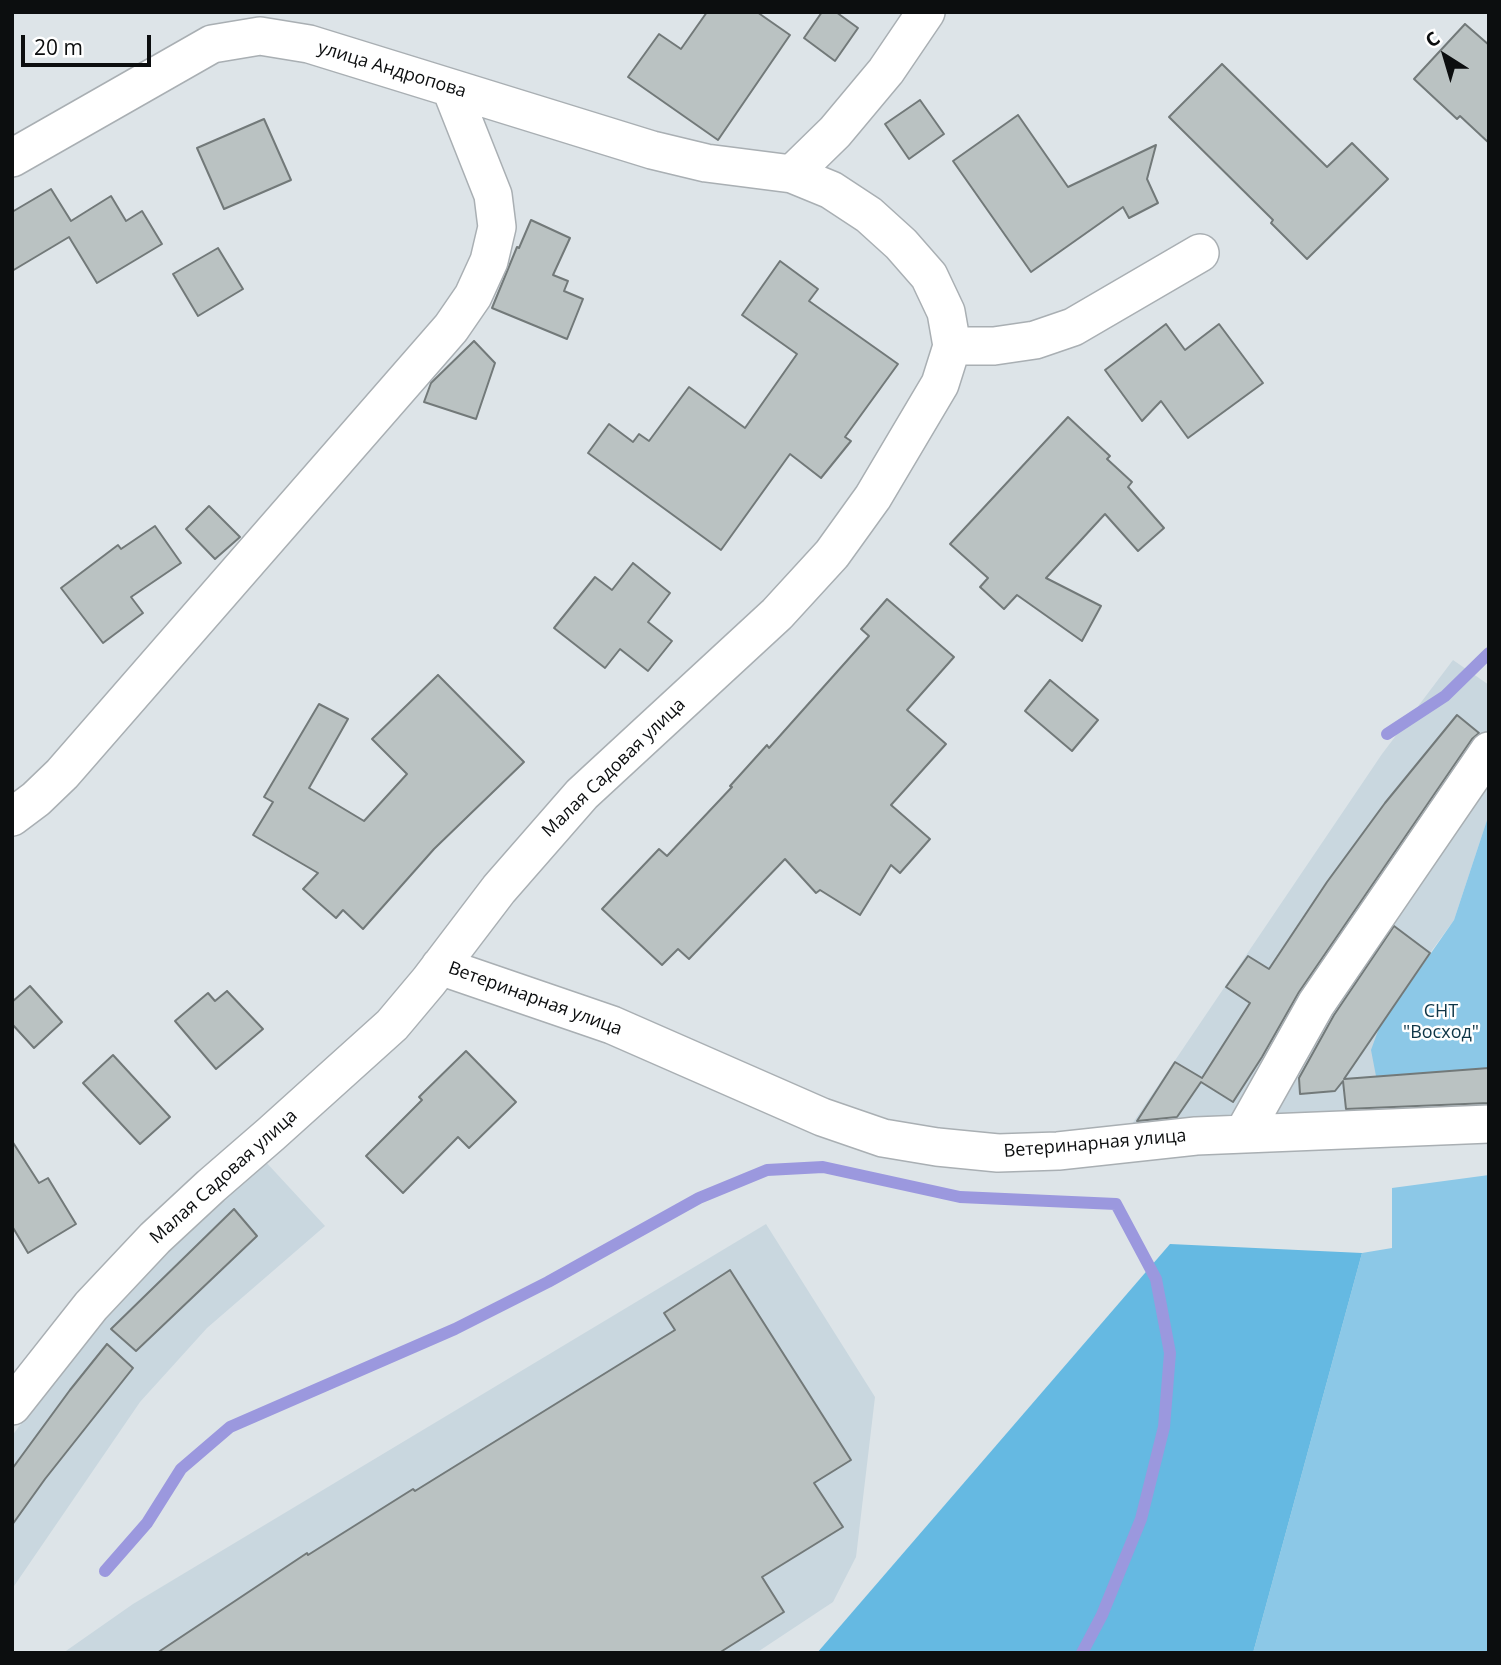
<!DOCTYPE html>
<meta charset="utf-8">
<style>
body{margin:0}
#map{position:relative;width:1501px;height:1665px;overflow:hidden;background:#dde4e8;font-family:"Open Sans",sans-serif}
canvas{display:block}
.frame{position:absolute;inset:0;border:14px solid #0c0e0f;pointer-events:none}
.north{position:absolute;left:1410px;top:21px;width:70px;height:70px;-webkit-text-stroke:5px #fff;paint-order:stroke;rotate:323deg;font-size:19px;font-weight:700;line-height:28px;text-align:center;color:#0c0e0f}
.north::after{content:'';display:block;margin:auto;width:24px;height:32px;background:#0c0e0f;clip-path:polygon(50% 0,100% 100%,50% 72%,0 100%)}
.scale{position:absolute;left:21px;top:35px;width:130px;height:32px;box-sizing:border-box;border:4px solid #0c0e0f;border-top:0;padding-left:9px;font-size:21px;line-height:24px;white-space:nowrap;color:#0c0e0f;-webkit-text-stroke:5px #fff;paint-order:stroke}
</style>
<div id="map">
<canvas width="1501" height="1665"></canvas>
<div class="frame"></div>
<div class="north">С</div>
<div class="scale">20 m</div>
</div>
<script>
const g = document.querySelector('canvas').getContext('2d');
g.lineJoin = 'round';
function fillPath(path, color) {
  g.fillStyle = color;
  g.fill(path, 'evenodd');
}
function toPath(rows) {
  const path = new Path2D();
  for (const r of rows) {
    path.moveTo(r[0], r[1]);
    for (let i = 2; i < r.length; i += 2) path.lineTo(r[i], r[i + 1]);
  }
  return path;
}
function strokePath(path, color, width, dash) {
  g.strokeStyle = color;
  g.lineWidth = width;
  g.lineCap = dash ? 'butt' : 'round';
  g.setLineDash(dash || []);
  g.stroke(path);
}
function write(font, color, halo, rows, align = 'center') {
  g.font = font + ' "Open Sans",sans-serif';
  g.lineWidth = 5;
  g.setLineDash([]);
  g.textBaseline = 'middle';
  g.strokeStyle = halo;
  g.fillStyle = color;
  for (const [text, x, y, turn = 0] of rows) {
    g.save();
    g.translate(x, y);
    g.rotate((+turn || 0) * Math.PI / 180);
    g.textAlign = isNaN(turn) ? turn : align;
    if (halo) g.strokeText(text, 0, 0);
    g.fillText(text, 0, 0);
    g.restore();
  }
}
fillPath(toPath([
 [1453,660,1489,685,1489,814,1454,920,1430,953,1470,1069,1489,1068,1489,1117,1128,1130,1382,754],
 [264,1160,325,1226,207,1328,140,1402,12,1589,12,1436,54,1379,126,1290],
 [766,1224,875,1397,856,1557,833,1602,756,1653,63,1653,133,1604]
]), '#c9d7df');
fillPath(toPath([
 [1489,814,1489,1068,1376,1076,1371,1050,1379,1028,1454,920],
 [1489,1175,1489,1653,1253,1653,1362,1253,1392,1248,1392,1188]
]), '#8cc8e7');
fillPath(toPath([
 [1170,1244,1362,1253,1253,1653,817,1653]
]), '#65b9e2');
strokePath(toPath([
 [1387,734,1445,696,1489,653],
 [105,1571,147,1523,181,1469,230,1427,455,1329,548,1282,699,1198,767,1170,823,1167,960,1197,1116,1204,1156,1279,1170,1353,1164,1427,1141,1519,1102,1615,1082,1653]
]), '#9b98de', 12);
const building = toPath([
 [707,12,757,12,790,35,718,140,628,77,659,34,681,49,707,12],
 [822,12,836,12,858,28,835,61,804,38,822,12],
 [1465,24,1489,45,1489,143,1460,116,1457,119,1414,79,1465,24],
 [1222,64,1327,167,1352,143,1388,179,1307,259,1271,223,1273,220,1169,117,1222,64],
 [920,100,944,134,909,159,885,124,920,100],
 [1018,115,1068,187,1156,145,1147,179,1158,203,1129,218,1123,207,1031,272,953,161,1018,115],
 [264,119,291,180,224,209,197,148,264,119],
 [51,189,71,221,111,196,126,221,142,211,162,244,97,283,69,237,12,271,12,212,51,189],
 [531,220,570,238,553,275,568,281,564,291,583,299,567,339,492,308,517,247,519,248,531,220],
 [218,248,243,289,198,316,173,274,218,248],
 [780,261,818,289,809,301,898,364,845,437,851,441,821,478,790,454,721,550,588,453,609,424,633,442,639,434,649,441,689,387,745,428,797,354,742,315,780,261],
 [1166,324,1185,350,1219,324,1263,383,1188,438,1161,401,1142,421,1105,370,1166,324],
 [474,341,495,363,476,419,424,402,431,383,474,341],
 [1068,417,1110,456,1107,459,1132,482,1128,487,1164,528,1138,551,1105,514,1046,578,1101,606,1082,641,1017,595,1004,609,980,587,988,578,950,544,1068,417],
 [209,506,240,537,215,559,186,529,209,506],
 [155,526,181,563,131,597,143,613,103,643,61,588,118,545,121,549,155,526],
 [633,563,670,593,648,622,672,641,648,671,620,649,605,668,554,628,595,577,612,590,633,563],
 [887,599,954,657,907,710,946,744,891,805,930,839,900,873,891,865,860,915,820,890,816,893,785,859,689,959,678,949,662,965,602,909,659,849,667,856,732,787,730,786,767,745,769,748,869,636,861,629,887,599],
 [438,675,524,762,434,849,363,929,343,910,336,918,303,889,318,873,253,835,273,802,264,797,319,704,348,719,309,788,364,821,407,774,372,739,438,675],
 [1050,680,1098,720,1072,751,1025,711,1050,680],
 [1457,715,1479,733,1472,739,1299,992,1262,1057,1233,1102,1201,1082,1177,1117,1137,1121,1175,1062,1202,1078,1250,1003,1226,987,1248,956,1269,969,1327,882,1385,803,1457,715],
 [1394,926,1430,953,1344,1079,1489,1068,1489,1103,1346,1109,1343,1081,1335,1091,1300,1094,1299,1078,1334,1015,1394,926],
 [30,986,62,1022,34,1048,12,1024,12,1002,30,986],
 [227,991,263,1029,216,1069,175,1021,208,993,215,1001,227,991],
 [466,1051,516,1102,469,1148,458,1137,403,1193,366,1156,422,1100,419,1097,466,1051],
 [113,1055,170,1117,140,1144,83,1083,113,1055],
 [12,1141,39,1183,48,1178,76,1224,28,1253,12,1226,12,1141],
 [234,1209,257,1236,136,1351,111,1329,234,1209],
 [730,1270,851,1460,814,1483,843,1527,762,1577,784,1612,719,1653,157,1653,307,1553,308,1555,413,1489,415,1491,675,1330,664,1313,730,1270],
 [107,1344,133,1368,45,1479,12,1525,12,1469,70,1390,107,1344]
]);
fillPath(building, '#bac2c2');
strokePath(building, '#727979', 2);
const minor = toPath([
 [12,158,212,44,260,36,309,44,652,150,706,163,792,174,831,190,869,215,901,244,929,276,946,312,952,346,940,384,873,497,832,554,777,614,582,794,499,889,429,981,392,1025,271,1134,211,1186,155,1238,91,1306,12,1406],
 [792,174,835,132,886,71,926,12],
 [952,346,994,346,1035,340,1073,327,1200,253],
 [12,817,36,799,62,774,451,328,473,296,489,261,497,227,493,195,451,89],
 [440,966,612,1025,822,1117,883,1138,937,1147,998,1153,1058,1151,1196,1136,1489,1124],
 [1243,1134,1316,1004,1489,751]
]);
strokePath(minor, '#a9afb3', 40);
strokePath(minor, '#fff', 37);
write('18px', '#0c0e0f', '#fff', [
 ["улица Андропова",392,70,17],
 ["Малая Садовая улица",614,768,-44],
 ["Ветеринарная улица",535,999,20],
 ["Ветеринарная улица",1095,1144,-5],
 ["Малая Садовая улица",224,1177,-42]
]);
write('18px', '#0f3647', '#fff', [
 ["СНТ",1441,1012],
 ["\"Восход\"",1441,1033]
]);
</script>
